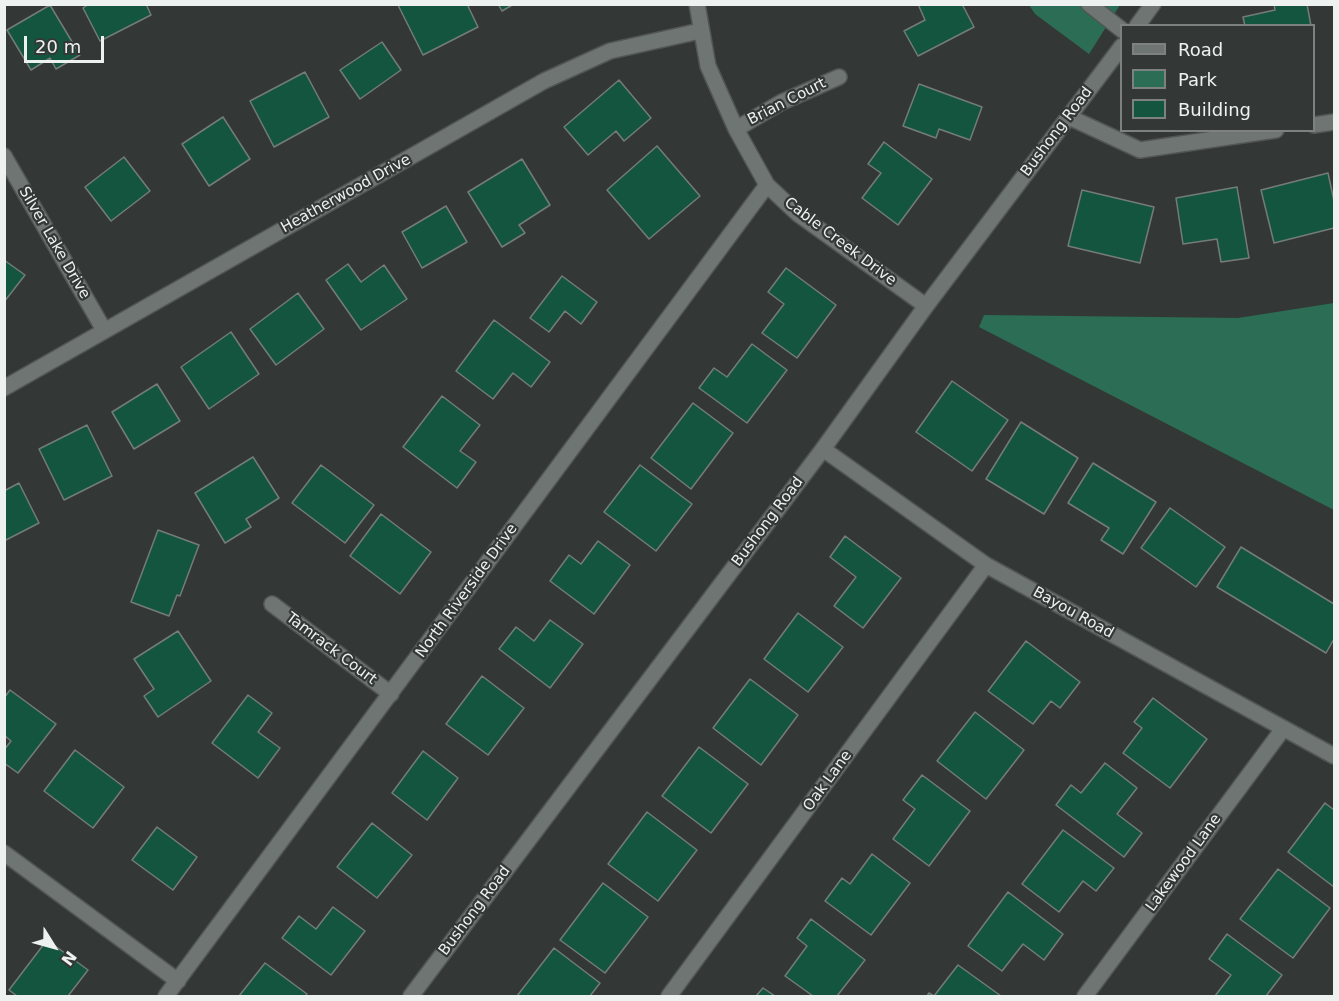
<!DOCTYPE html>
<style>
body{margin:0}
#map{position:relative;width:1339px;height:1001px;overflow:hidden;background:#333836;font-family:"DejaVu Sans",sans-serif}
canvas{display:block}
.frame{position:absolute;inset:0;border:6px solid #edf1ef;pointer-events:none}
.legend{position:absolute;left:1120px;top:24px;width:195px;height:108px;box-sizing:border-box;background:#333836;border:2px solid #7d8280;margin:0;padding:8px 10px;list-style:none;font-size:18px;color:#edf1ef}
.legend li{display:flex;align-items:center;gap:12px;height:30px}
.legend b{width:30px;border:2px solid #7d8280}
.north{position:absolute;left:24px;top:917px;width:60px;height:60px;-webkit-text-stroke:4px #333836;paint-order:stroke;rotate:127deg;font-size:16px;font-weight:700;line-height:24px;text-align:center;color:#edf1ef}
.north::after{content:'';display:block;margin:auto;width:21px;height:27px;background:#edf1ef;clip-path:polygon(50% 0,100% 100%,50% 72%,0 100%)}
.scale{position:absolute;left:24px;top:36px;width:80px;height:27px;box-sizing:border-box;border:3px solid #edf1ef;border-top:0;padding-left:8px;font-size:18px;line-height:21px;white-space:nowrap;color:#edf1ef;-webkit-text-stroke:4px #333836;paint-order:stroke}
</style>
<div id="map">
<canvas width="1339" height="1001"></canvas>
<div class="frame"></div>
<ul class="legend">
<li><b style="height:8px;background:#6f7572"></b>Road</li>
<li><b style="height:16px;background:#2c6d55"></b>Park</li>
<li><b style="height:16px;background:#14553f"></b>Building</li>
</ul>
<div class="north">N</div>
<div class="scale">20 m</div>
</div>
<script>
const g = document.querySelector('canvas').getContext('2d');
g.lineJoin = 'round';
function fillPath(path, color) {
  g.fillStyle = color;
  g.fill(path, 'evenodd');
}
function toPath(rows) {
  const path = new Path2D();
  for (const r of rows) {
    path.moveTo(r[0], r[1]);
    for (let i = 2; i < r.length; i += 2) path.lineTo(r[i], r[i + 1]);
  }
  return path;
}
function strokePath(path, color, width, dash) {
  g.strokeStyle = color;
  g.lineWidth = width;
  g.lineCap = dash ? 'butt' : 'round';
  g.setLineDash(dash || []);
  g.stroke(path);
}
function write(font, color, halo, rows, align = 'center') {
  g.font = font + ' "DejaVu Sans",sans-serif';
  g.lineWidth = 4.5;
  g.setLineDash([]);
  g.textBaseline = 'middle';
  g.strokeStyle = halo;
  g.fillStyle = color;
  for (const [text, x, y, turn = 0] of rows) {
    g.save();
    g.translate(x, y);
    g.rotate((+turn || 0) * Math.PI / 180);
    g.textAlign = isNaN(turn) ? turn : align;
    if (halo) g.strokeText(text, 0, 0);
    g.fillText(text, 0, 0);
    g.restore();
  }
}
fillPath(toPath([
 [1029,5,1120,5,1089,54,1035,14],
 [1334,303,1334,510,979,327,984,315,1238,318]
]), '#2c6d55');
const building = toPath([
 [89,4,146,4,151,15,100,41,83,8,89,4],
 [400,4,467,4,478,27,423,55,398,5,400,4],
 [498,4,514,4,502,11,498,4],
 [918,4,962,4,974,27,918,56,904,31,925,20,918,4],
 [1274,4,1307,4,1311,26,1245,26,1243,17,1275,10,1274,4],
 [50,5,80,55,56,69,50,58,31,70,7,30,50,5],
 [382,42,401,70,360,99,340,70,382,42],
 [305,72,329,117,274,147,250,101,305,72],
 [619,80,651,118,624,141,616,131,588,155,564,127,619,80],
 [919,84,982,107,970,140,939,129,936,138,903,126,919,84],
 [223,117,250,159,209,186,182,144,223,117],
 [884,142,932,179,898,225,862,198,881,173,868,164,884,142],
 [657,146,700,196,649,239,607,190,657,146],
 [124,157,150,191,111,221,85,187,124,157],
 [522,159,550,205,519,225,525,233,502,247,468,192,522,159],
 [1328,173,1334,201,1334,228,1274,243,1261,190,1328,173],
 [1237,187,1249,258,1221,262,1217,239,1183,244,1176,198,1237,187],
 [1082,190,1154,207,1140,263,1068,246,1082,190],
 [446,206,467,242,422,268,402,232,446,206],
 [4,260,25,275,4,302,4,260],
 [348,264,361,282,384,265,407,299,361,330,326,280,348,264],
 [786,268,836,305,797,358,762,333,784,304,768,292,786,268],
 [562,276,597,302,581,324,565,311,549,332,530,318,562,276],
 [298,293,324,329,276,365,250,329,298,293],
 [494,320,550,362,531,387,513,373,493,399,456,371,494,320],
 [231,332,259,374,209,409,181,367,231,332],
 [752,344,787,370,747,423,699,388,714,368,727,377,752,344],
 [952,381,1008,420,972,471,916,432,952,381],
 [157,384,180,421,134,449,112,412,157,384],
 [442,396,480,425,460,451,476,462,457,488,403,447,442,396],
 [693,403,733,433,691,489,651,458,693,403],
 [1021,422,1078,458,1044,514,986,479,1021,422],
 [87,425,112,476,64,500,39,449,87,425],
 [253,457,279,498,246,519,251,527,225,543,195,493,253,457],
 [1093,463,1156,502,1123,554,1101,540,1109,528,1068,503,1093,463],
 [321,465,374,505,345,543,292,503,321,465],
 [640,465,692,504,656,551,604,512,640,465],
 [19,483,39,523,4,541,4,491,19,483],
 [1170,508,1225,547,1196,587,1141,548,1170,508],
 [381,514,431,552,400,594,350,556,381,514],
 [158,530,199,545,180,596,177,595,169,616,131,602,158,530],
 [845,536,901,578,863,628,834,606,856,577,830,557,845,536],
 [598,541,630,565,594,614,550,581,569,555,581,564,598,541],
 [1241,547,1334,604,1334,639,1326,653,1217,587,1241,547],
 [798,613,843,647,808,692,764,659,798,613],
 [550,620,583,644,550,688,499,649,516,627,534,641,550,620],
 [178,631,211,681,158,717,144,696,154,689,134,659,178,631],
 [1026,641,1080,682,1060,708,1051,701,1033,724,988,691,1026,641],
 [482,676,524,708,488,755,446,724,482,676],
 [750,679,798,715,761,765,713,728,750,679],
 [10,690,56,724,18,773,4,763,4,750,11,741,4,735,4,698,10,690],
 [248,695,272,713,258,732,280,748,258,778,212,743,248,695],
 [1153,698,1207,739,1170,788,1123,753,1142,728,1134,722,1153,698],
 [975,712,1024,750,986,799,937,761,975,712],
 [699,747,748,784,711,833,662,796,699,747],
 [75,750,124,787,93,828,44,791,75,750],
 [423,751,458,778,427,820,392,793,423,751],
 [1105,763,1137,788,1117,814,1142,833,1124,857,1056,805,1071,785,1081,793,1105,763],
 [922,775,970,811,929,866,893,839,915,809,903,800,922,775],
 [1325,803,1334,810,1334,887,1288,852,1325,803],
 [647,812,697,850,658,901,608,864,647,812],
 [372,823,412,855,377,898,337,867,372,823],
 [157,827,197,857,173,890,132,860,157,827],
 [1063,830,1114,868,1096,891,1083,881,1059,912,1022,884,1063,830],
 [872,854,910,883,871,935,825,901,842,878,850,884,872,854],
 [1278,869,1330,908,1293,958,1240,919,1278,869],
 [603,883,648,917,605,973,560,940,603,883],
 [1008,892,1063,934,1044,960,1023,944,1002,971,968,946,1008,892],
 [333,907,365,931,331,975,282,938,299,916,316,929,333,907],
 [811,919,865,960,837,996,813,996,785,976,807,946,797,938,811,919],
 [1227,934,1282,975,1266,996,1215,996,1231,975,1209,959,1227,934],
 [47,940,88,970,68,996,17,996,9,990,47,940],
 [554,948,600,983,590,996,517,996,554,948],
 [265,963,307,994,305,996,239,996,265,963],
 [958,965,1001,996,927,996,929,993,934,996,958,965],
 [763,988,775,996,756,996,763,988]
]);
fillPath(building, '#14553f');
strokePath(building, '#757c78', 1.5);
const street = toPath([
 [697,4,708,66,736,129,767,185,798,214,926,306],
 [1089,4,1122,30],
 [1137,26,1153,4],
 [1069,117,1140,150,1276,130],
 [1314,125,1334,122],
 [736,129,782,102,839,77],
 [4,156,104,330],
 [4,388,544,81,610,51,700,31],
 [823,449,986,565,1334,756],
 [272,604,391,694],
 [4,853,178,981],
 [166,996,767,185],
 [411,996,823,449,926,306,1122,46],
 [669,996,986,565],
 [1085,996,1283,729]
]);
strokePath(street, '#515654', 18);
strokePath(street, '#6f7572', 15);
write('15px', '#edf1ef', '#333836', [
 ["Brian Court",787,102,-27],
 ["Bushong Road",1057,132,-53],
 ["Heatherwood Drive",346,194,-29],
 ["Cable Creek Drive",840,242,37],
 ["Silver Lake Drive",54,243,60],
 ["Bushong Road",768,522,-53],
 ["North Riverside Drive",467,591,-54],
 ["Bayou Road",1073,613,29],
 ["Tamrack Court",331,649,37],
 ["Oak Lane",828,781,-54],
 ["Lakewood Lane",1184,863,-54],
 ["Bushong Road",475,911,-53]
]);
</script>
